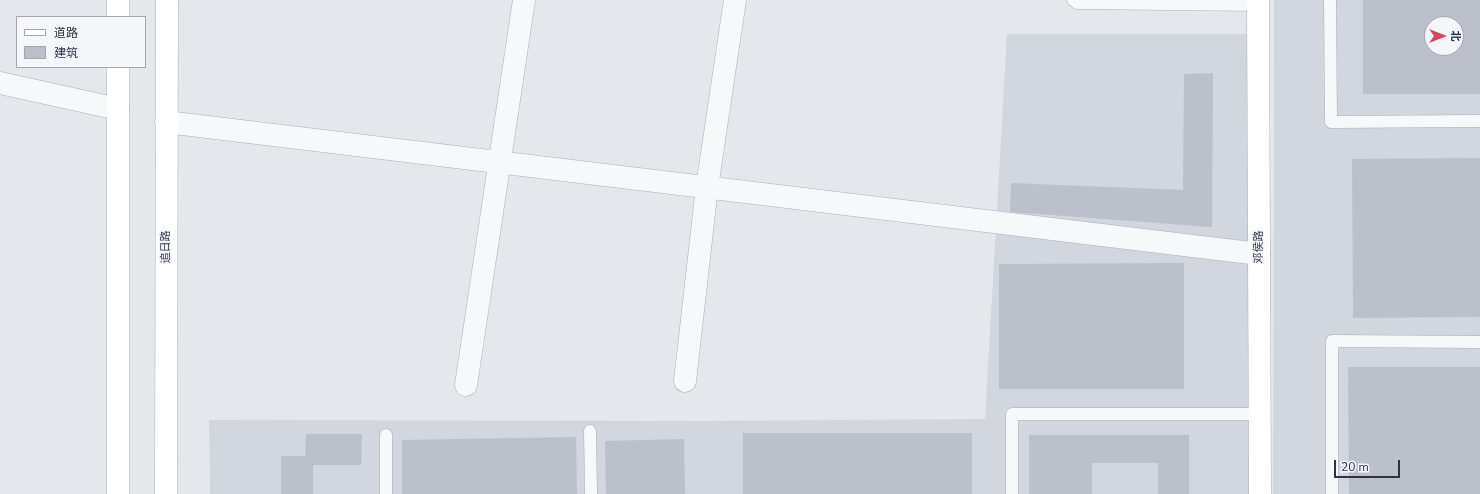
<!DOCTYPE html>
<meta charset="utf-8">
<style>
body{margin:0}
#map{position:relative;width:1480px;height:494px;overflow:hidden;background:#e4e7ec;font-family:"Nunito Sans","Noto Sans SC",sans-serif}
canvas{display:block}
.legend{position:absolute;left:16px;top:16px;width:130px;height:52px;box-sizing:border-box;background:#f4f6f9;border:1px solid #a4a8b1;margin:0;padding:5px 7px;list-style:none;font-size:12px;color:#2b3445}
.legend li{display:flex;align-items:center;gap:8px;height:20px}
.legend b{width:20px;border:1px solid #a4a8b1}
.north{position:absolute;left:1424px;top:16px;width:40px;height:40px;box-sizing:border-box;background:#f4f6f9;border:1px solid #a4a8b1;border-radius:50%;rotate:90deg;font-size:11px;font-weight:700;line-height:16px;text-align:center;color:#2b3445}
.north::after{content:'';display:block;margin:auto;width:14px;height:18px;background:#d1495b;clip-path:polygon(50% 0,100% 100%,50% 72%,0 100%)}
.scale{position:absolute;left:1334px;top:460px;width:66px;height:18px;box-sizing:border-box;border:2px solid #2b3445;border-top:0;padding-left:5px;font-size:12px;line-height:14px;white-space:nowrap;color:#2b3445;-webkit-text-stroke:3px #f4f6f9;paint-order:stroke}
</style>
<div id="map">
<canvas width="1480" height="494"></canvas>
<ul class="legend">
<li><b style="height:5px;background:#fff"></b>道路</li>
<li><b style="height:11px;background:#bbc0ca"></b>建筑</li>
</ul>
<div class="north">北</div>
<div class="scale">20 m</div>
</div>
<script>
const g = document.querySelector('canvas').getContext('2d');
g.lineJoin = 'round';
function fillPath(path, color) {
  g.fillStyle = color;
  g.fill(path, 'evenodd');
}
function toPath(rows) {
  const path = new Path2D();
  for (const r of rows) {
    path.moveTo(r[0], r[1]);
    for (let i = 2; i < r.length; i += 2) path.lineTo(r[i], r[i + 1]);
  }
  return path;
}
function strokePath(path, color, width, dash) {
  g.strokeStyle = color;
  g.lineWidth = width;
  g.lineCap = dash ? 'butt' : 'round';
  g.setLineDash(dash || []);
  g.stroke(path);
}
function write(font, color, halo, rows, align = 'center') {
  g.font = font + ' "Nunito Sans","Noto Sans SC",sans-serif';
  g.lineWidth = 3;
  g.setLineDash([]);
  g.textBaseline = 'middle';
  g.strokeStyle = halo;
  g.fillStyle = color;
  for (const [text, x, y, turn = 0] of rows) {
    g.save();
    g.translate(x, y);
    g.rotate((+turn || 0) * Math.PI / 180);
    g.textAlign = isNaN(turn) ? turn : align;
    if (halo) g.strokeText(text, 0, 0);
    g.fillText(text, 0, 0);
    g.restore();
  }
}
fillPath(toPath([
 [1274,0,1480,0,1480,494,1273,494],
 [1432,24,1456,24,1456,48,1432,48],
 [1007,34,1258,34,1260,494,210,494,209,420,705,421,985,419]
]), '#d2d6de');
fillPath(toPath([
 [1363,0,1480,0,1480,94,1363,94],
 [1432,24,1456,24,1456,48,1432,48],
 [1213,73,1212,227,1010,212,1011,183,1183,190,1184,74],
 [1480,158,1480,317,1353,318,1352,159],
 [1184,263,1184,389,999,389,999,264],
 [1348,367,1480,367,1480,494,1349,494],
 [743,433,972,433,972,494,743,494],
 [306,434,362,434,361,465,313,465,313,494,281,494,281,456,305,456],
 [1029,435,1189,435,1189,494,1158,494,1158,463,1092,463,1092,494,1029,494],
 [576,437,577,494,402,494,402,440],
 [684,439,685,494,606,494,605,441]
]), '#bbc0ca');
const lane = toPath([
 [1073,0,1077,3,1258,5],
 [1330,0,1331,122,1480,121],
 [590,431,591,494],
 [386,435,386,494],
 [1012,494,1012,414,1260,414],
 [1332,494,1332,341,1480,342]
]);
const street = toPath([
 [0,83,118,109],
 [166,122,1259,254],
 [685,381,707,187,735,0],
 [466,385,524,0]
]);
const secondary = toPath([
 [118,0,118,17],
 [1258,0,1260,494],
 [118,67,118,494],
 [166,494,167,0]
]);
strokePath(lane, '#a9aeb7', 13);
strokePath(street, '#a9aeb7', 23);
strokePath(secondary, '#a9aeb7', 23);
strokePath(lane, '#f7f8fa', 12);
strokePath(street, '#f7f8fa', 22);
strokePath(secondary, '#fff', 22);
write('11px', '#2b3445', '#f4f6f9', [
 ["追日路",166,247,-90],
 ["邓侯路",1259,247,-90]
]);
</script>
